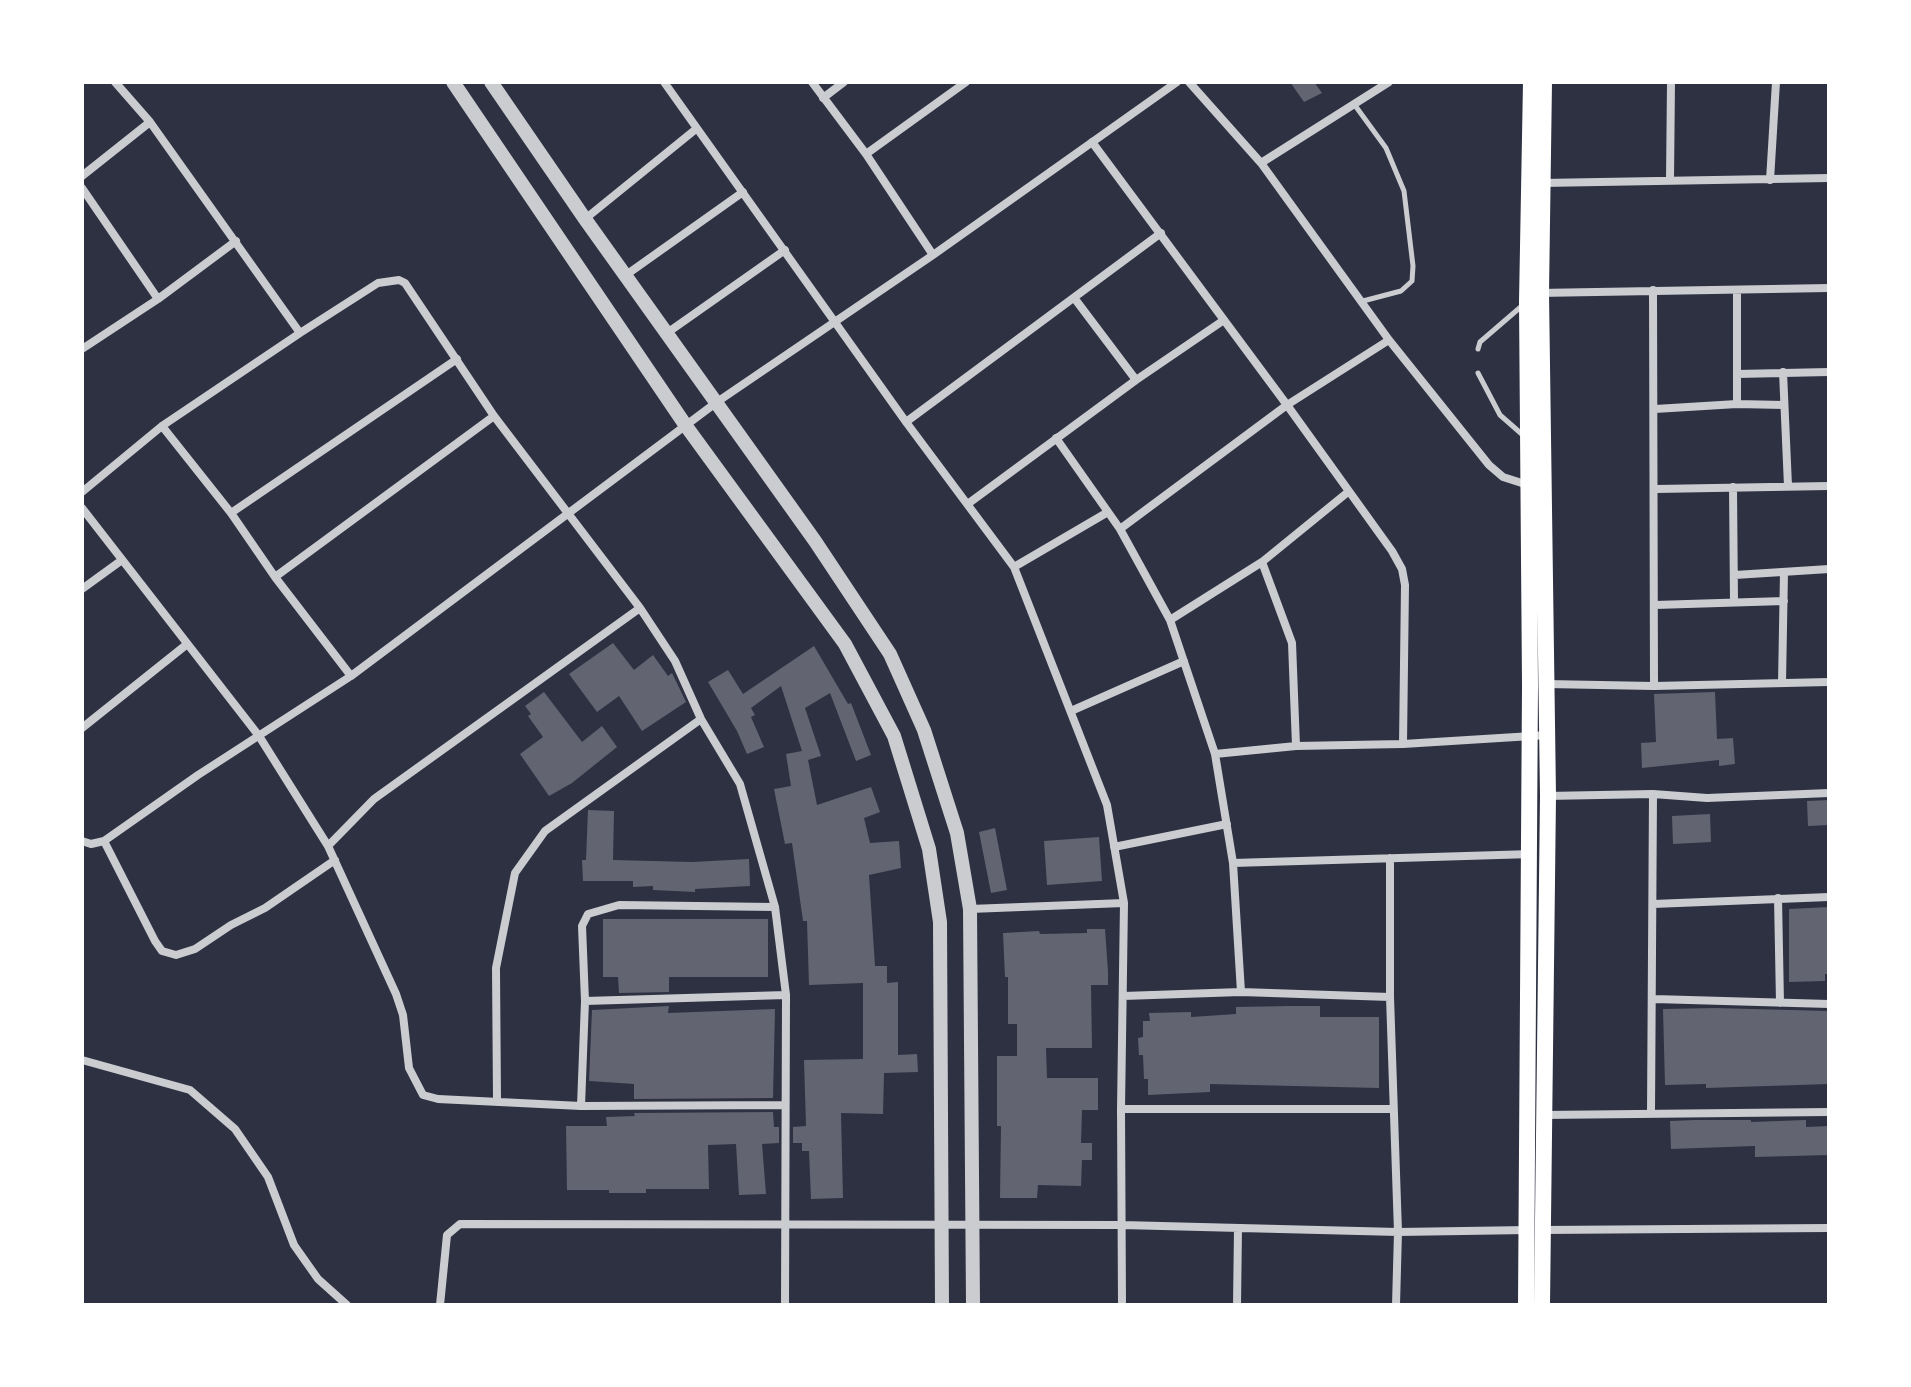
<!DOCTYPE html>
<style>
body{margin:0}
#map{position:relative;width:1911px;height:1387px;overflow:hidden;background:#2d3142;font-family:Bitter,serif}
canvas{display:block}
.frame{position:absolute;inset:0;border:84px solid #fff;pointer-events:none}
</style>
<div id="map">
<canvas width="1911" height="1387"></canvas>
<div class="frame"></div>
</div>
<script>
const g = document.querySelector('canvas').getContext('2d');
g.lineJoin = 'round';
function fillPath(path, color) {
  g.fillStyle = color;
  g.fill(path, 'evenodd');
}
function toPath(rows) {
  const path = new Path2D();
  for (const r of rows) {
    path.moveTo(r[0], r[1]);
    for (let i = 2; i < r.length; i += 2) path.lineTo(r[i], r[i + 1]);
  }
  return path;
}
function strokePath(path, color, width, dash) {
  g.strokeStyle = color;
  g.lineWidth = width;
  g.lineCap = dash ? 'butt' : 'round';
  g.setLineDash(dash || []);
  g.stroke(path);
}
fillPath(toPath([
 [1290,82,1314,82,1322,93,1304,102],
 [613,643,634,670,653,655,668,676,672,673,686,702,642,731,619,696,597,712,569,674],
 [814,646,848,704,851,703,871,755,856,761,830,693,805,708,821,756,808,760,817,805,871,787,880,812,864,818,870,843,899,841,901,868,869,875,875,966,887,966,887,983,898,982,898,1055,917,1054,918,1072,884,1073,883,1114,841,1113,843,1198,811,1199,809,1151,802,1151,802,1143,793,1143,793,1127,806,1126,804,1060,863,1059,863,983,809,985,807,921,803,921,792,843,785,844,774,789,791,786,786,754,802,751,781,686,751,708,755,715,751,717,764,747,747,754,737,731,708,682,728,670,743,694],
 [544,692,582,742,602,726,617,747,572,783,549,796,520,754,543,737,528,716,531,714,525,706],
 [1715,692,1717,739,1733,738,1735,764,1719,766,1719,760,1642,768,1641,743,1656,742,1654,694],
 [1829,800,1829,825,1808,826,1807,801],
 [588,810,614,811,613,860,692,862,749,859,750,886,695,889,695,892,653,890,653,886,633,887,633,881,583,881,582,860,586,860],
 [1710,814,1711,842,1673,844,1672,816],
 [995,828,1007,890,991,893,979,832],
 [1099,837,1102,881,1047,885,1044,841],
 [1829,907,1829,974,1825,974,1825,981,1789,982,1789,909],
 [603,919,768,919,768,977,669,977,669,992,619,993,618,977,603,977],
 [1087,929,1105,929,1108,971,1108,985,1091,985,1092,1048,1046,1048,1047,1078,1098,1078,1098,1110,1082,1110,1081,1143,1092,1143,1092,1160,1082,1160,1081,1186,1038,1185,1037,1198,1000,1198,1001,1126,997,1126,997,1056,1017,1056,1017,1024,1008,1024,1008,977,1005,977,1003,933,1039,931,1040,934,1087,933],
 [669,1006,668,1013,775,1009,773,1098,634,1099,634,1084,589,1081,592,1010],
 [1290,1006,1320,1006,1320,1017,1379,1017,1379,1088,1210,1084,1210,1092,1148,1095,1148,1079,1144,1079,1143,1055,1139,1055,1138,1038,1143,1037,1143,1021,1150,1021,1149,1013,1191,1012,1191,1017,1236,1014,1236,1007],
 [1715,1008,1829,1011,1829,1084,1706,1088,1706,1084,1665,1085,1663,1009],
 [634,1113,773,1112,774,1127,779,1127,779,1143,762,1144,766,1194,739,1195,736,1144,708,1145,709,1189,646,1189,646,1193,609,1193,609,1190,567,1190,566,1126,607,1126,606,1117,635,1116],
 [1695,1120,1751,1120,1751,1122,1806,1120,1806,1127,1829,1126,1829,1155,1755,1157,1755,1146,1671,1149,1670,1121]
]), '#626471');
strokePath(toPath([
 [1354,104,1386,148,1404,191,1413,266,1412,281,1401,291,1363,301],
 [1478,349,1480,342,1523,305],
 [1478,373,1500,415,1524,436]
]), '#caccd0', 5);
strokePath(toPath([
 [115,82,150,122,300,333],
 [664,82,906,422,1014,567,1107,805,1124,903,1121,1109,1122,1305],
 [812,82,866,154,933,255],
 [1189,82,1261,163,1389,340,1489,465,1503,477,1528,485],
 [823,98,844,82],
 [1092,142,1287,405,1392,551,1402,569,1405,585,1403,744],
 [866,154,966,82],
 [1261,163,1389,82],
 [82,176,150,122],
 [1670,180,1671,82],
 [1770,180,1776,82],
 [1542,183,1829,178],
 [82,188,158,299],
 [585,219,696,129],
 [626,275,743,192],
 [1653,290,1654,686],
 [1737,290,1737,404],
 [1538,293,1829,288],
 [1075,299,1136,380],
 [667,333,785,250],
 [82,349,158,299,236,241],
 [1783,372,1788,486],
 [1737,374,1829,372],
 [1655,409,1737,404,1784,405],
 [906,422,1161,233],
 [162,426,231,513,275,577,351,676],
 [1056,438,1120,529,1170,620,1215,754,1233,863,1241,992],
 [1733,487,1734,602],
 [1656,489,1829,486],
 [82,492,162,426,300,333,378,283,399,280,405,283,494,416,640,608,675,661,701,719,740,784,775,907,786,995,785,1305],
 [969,503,1136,380,1224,320],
 [82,508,259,736,328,846,396,994,403,1015,409,1068,423,1095,438,1099,581,1106,785,1105],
 [231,513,457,359],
 [1120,529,1287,405,1389,340],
 [1262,562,1292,643,1296,746],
 [1014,567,1108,512],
 [1735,575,1829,569],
 [275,577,494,416],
 [82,589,122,560],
 [1655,605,1784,601],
 [1170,620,1262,562,1348,492],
 [1782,683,1784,572],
 [1546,684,1654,686,1829,682],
 [1071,711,1184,661],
 [82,728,186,645],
 [1215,754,1296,746,1403,744,1548,735],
 [1546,796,1653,794,1707,798,1829,793],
 [82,841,91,844,104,841,198,775,351,676,717,402,933,255,1177,82],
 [104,841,155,941,162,951,176,955,195,949,231,925,265,908,335,860],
 [328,846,374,799,640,608],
 [1114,847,1227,824],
 [1390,858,1390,997,1398,1232,1396,1305],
 [1233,863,1532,854],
 [1778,898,1780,1003],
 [1653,904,1829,897],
 [970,909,1124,903],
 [1123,996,1241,992,1390,997],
 [1654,999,1829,1004],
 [585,1001,786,995],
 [82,1060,190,1090,235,1129,268,1177,294,1245,318,1279,347,1305],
 [497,1100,496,968,515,873,545,831,701,719],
 [581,1106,585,1001,582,926,588,914,619,905,775,907],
 [1121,1109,1393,1109],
 [1651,1112,1653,794],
 [1542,1115,1829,1112],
 [1541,1230,1829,1228],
 [440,1305,447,1235,460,1224,1122,1225,1398,1232,1528,1230],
 [1237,1305,1238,1228]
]), '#caccd0', 8);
strokePath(toPath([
 [453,82,686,426,845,644,894,736,929,849,940,922,942,1305],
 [491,82,585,219,815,541,890,654,924,730,957,833,970,909,973,1305]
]), '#caccd0', 14);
strokePath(toPath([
 [1526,1305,1530,686,1527,302,1531,82],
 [1542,1305,1548,796,1541,293,1544,82]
]), '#fff', 16);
</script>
